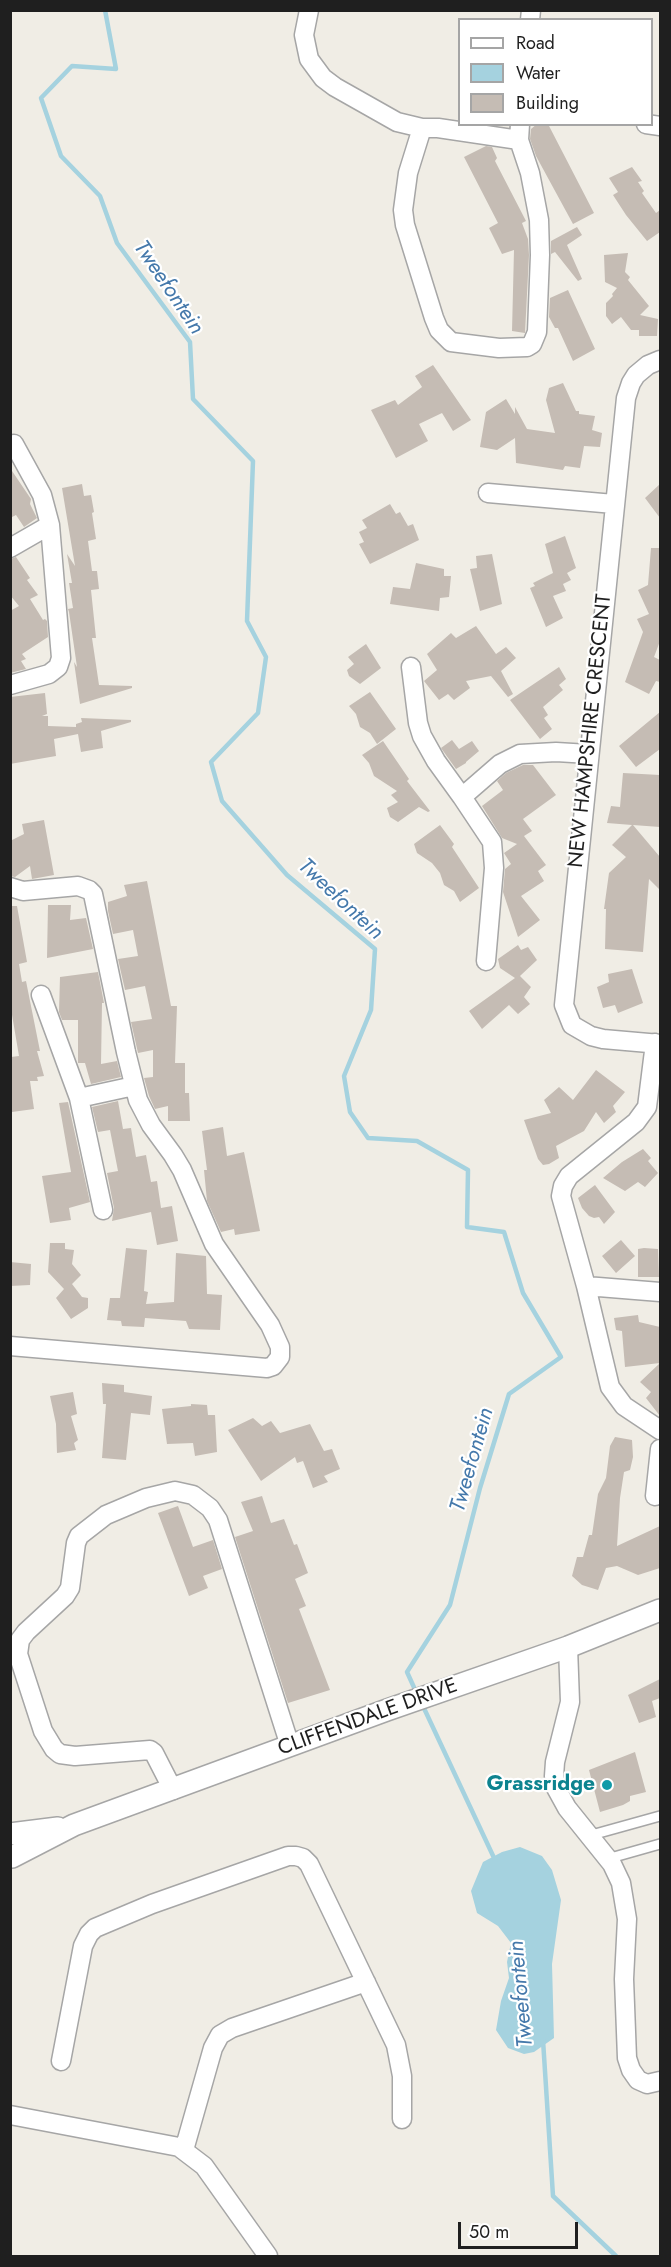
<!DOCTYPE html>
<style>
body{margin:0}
#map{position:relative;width:671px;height:2267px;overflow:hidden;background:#f0ede5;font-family:Jost,sans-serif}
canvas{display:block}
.frame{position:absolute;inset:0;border:12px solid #1f1f1f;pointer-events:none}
.legend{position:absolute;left:458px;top:18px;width:195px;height:108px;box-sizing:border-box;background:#fff;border:2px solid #a5a5a5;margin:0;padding:8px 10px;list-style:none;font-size:18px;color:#1f1f1f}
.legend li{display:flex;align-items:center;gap:12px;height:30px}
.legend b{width:30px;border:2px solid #a5a5a5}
.scale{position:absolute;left:458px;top:2222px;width:120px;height:27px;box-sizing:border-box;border:3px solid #1f1f1f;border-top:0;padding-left:8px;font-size:18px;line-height:21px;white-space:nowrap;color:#1f1f1f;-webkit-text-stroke:4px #fff;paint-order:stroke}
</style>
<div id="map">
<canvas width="671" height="2267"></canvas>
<div class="frame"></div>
<ul class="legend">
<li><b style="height:8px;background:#fff"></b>Road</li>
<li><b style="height:16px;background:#a5d2df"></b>Water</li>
<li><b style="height:16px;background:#c5bcb4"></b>Building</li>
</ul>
<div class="scale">50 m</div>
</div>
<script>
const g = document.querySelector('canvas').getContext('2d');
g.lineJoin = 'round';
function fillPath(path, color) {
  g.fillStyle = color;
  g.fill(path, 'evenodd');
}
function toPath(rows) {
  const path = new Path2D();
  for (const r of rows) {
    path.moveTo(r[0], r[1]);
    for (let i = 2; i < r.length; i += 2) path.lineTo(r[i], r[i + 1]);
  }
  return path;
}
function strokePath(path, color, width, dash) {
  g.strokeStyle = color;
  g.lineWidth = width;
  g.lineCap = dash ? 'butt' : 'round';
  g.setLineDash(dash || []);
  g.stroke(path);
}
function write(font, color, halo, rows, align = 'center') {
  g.font = font + ' Jost,sans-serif';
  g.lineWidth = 4.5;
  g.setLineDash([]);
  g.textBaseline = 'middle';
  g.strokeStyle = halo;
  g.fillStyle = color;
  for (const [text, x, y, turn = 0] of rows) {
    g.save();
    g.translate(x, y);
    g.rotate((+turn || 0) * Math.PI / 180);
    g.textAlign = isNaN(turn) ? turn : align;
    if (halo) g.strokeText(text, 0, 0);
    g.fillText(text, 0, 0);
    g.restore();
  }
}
fillPath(toPath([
 [520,1847,542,1856,552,1870,561,1900,552,1964,554,2038,534,2052,524,2054,508,2048,496,2030,501,2001,509,1978,507,1962,511,1943,498,1926,477,1913,471,1891,483,1862,502,1852]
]), '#a5d2df');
strokePath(toPath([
 [105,10,116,69,72,66,41,98,61,156,100,196,117,243,190,342,193,399,253,461,247,621,266,657,258,713,211,762,222,801,287,875,375,949,371,1010,344,1076,350,1112,368,1138,417,1141,468,1170,467,1227,504,1232,523,1293,561,1357,509,1394,480,1488,450,1605,407,1672,417,1694],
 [422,1704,495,1860],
 [543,2040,553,2196,616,2256]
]), '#a5d2df', 4.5);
fillPath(toPath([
 [537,124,548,124,594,213,573,224,536,156,530,139,531,129],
 [486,146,492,147,497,158,495,161,526,221,522,223,528,239,529,255,525,333,512,331,514,250,502,254,489,228,498,223,464,157],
 [632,167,642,181,638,182,644,191,642,193,656,213,660,210,660,232,647,241,626,215,613,195,618,192,609,178],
 [577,227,582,235,567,245,582,279,578,281,555,252,551,254,551,241],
 [628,253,625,272,630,277,628,280,649,306,640,315,658,319,657,336,639,336,639,330,631,330,621,317,612,324,606,316,606,303,613,296,612,294,617,288,605,282,604,255],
 [568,290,595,349,573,361,558,328,555,328,549,317,550,298],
 [433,365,471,420,453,431,442,413,419,424,428,441,396,458,371,410,395,400,398,405,422,387,415,376],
 [563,383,576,411,579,411,579,414,595,416,592,430,602,433,600,447,584,446,580,468,565,466,563,470,516,463,515,438,497,450,480,447,486,412,506,399,515,414,515,407,527,429,555,433,546,400,549,388],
 [10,468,31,499,30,504,37,518,24,527,16,515,10,518],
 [82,484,84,496,91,495,94,512,92,513,96,539,88,541,92,571,97,571,99,589,91,590,96,638,92,638,99,685,132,686,132,688,80,704,74,662,77,667,69,612,68,609,73,608,69,583,72,583,67,554,75,566,62,488],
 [660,484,660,518,645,498],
 [390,504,396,514,400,512,408,526,413,524,419,540,370,564,359,544,364,542,359,532,367,528,362,520],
 [565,536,576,568,567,573,571,580,563,584,566,591,553,596,563,618,546,627,530,588,535,586,533,583,553,573,545,544],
 [651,548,660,548,660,641,654,657,660,660,660,682,656,681,649,694,625,682,643,632,637,619,649,614,638,590,648,585],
 [492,554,502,604,480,611,470,569,477,568,476,556],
 [16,557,30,578,27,580,38,595,30,599,43,620,45,619,47,621,48,637,22,654,26,659,21,661,26,669,10,673,10,611,19,606,10,595,10,559],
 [416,563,444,569,444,576,451,576,449,597,440,598,439,611,390,604,393,587,410,589],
 [476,626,496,654,506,647,516,658,501,671,513,694,508,697,491,676,466,681,470,688,454,700,448,694,439,700,424,681,437,670,427,654,451,633,456,638],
 [366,644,381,668,360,684,349,676,347,670,354,664,348,657],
 [559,667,566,679,559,685,563,690,543,707,548,715,544,718,552,729,540,739,510,700],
 [370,692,396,729,377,744,370,733,360,727,356,714,349,706],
 [45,693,47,714,42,716,48,716,48,726,76,727,76,724,82,722,81,718,131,720,131,722,101,731,103,748,81,752,78,734,54,739,56,756,10,764,10,697],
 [660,712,660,749,636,767,619,746],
 [452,740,459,749,472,741,479,751,466,762,466,763,456,769,441,748],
 [383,741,409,779,407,781,430,811,428,812,419,807,398,822,390,817,387,808,398,802,391,795,397,791,374,776,369,763,362,755],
 [523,765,533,765,556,795,523,819,532,831,524,836,546,865,538,871,544,881,521,896,540,920,518,937,503,892,505,869,511,864,504,853,517,844,502,838,482,806,503,790,497,781,506,773],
 [623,773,660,775,660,827,633,825,660,857,660,890,649,879,643,952,605,949,606,909,604,909,609,873,626,857,612,845,632,825,607,823,611,806,620,807],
 [44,820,54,875,32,879,30,866,15,877,10,876,10,841,24,834,22,824],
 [440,825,454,844,452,847,479,888,460,902,454,891,444,885,440,873,432,863,417,853,414,844],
 [147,881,171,1006,177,1006,175,1063,185,1063,185,1093,189,1093,190,1121,168,1121,168,1106,155,1109,149,1096,144,1078,153,1077,153,1050,138,1053,131,1022,152,1019,145,986,125,990,118,959,138,956,133,930,113,934,108,911,108,902,127,896,124,885],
 [48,905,71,905,70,920,86,918,93,949,47,958],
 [10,906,17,906,27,962,19,964,22,982,26,981,40,1051,37,1051,44,1076,37,1077,38,1081,30,1081,34,1109,12,1112,11,1057,19,1056,10,1003],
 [518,945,521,950,528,947,537,960,520,976,531,987,524,997,530,1004,518,1014,509,1005,482,1029,469,1011,515,978,500,968,498,959],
 [632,969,643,1003,618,1013,615,1005,603,1008,597,987,609,982,608,974],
 [98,972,104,1003,102,1003,101,1064,117,1061,121,1077,91,1084,85,1063,78,1063,78,1020,62,1020,59,1012,60,977],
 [596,1070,625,1092,613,1106,616,1112,604,1123,596,1112,584,1131,556,1146,559,1158,549,1164,543,1165,538,1159,524,1120,551,1113,544,1100,559,1087,573,1100],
 [118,1101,123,1129,131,1128,136,1157,146,1155,151,1182,157,1181,161,1208,172,1206,178,1241,157,1245,151,1212,112,1221,114,1208,107,1173,118,1171,110,1130,98,1132,92,1107],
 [68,1102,90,1202,69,1208,71,1220,50,1223,42,1176,71,1172,59,1103],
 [223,1127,227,1156,244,1152,260,1231,235,1235,234,1229,221,1232,207,1201,204,1170,207,1170,202,1131],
 [643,1149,651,1158,648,1161,658,1173,645,1187,638,1182,625,1191,603,1178,622,1162],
 [595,1185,615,1212,604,1224,599,1217,594,1218,589,1216,582,1208,578,1198],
 [621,1240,635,1256,616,1273,602,1256],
 [50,1243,65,1243,65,1249,74,1250,72,1264,81,1275,72,1284,82,1297,88,1298,88,1308,71,1319,56,1298,64,1289,48,1272],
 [126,1248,147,1250,144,1291,148,1292,146,1304,174,1302,176,1253,206,1256,207,1294,222,1295,220,1330,189,1329,186,1321,145,1318,144,1327,122,1326,121,1321,107,1320,110,1298,120,1298],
 [644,1248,658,1249,659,1277,638,1277,638,1249],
 [10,1262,31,1264,30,1285,10,1286],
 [638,1315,639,1322,660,1327,660,1416,646,1398,651,1392,640,1382,660,1363,625,1367,622,1331,616,1330,614,1318],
 [102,1383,124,1385,124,1392,152,1396,150,1415,131,1413,126,1460,102,1458,106,1404,103,1404],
 [73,1392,77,1414,71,1416,78,1440,74,1443,76,1450,57,1453,56,1424,50,1396],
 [191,1404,207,1405,208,1415,215,1415,217,1452,195,1456,193,1443,167,1444,162,1409,191,1406],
 [253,1418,262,1426,271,1421,280,1433,310,1424,324,1451,332,1449,340,1469,324,1476,328,1482,313,1488,303,1461,297,1463,295,1457,261,1481,228,1430],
 [615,1437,632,1440,633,1457,630,1470,624,1472,620,1498,617,1546,660,1526,660,1568,638,1575,617,1566,606,1568,598,1590,582,1585,572,1576,577,1557,583,1557,589,1535,592,1535,598,1494,606,1478,610,1446],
 [262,1496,271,1523,284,1519,294,1545,297,1544,308,1573,295,1579,306,1606,299,1609,330,1690,288,1703,235,1537,253,1531,241,1502],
 [178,1506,193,1547,213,1540,222,1569,203,1576,208,1588,189,1596,158,1513],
 [660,1679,660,1698,652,1701,656,1717,639,1723,628,1695],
 [635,1752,646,1792,630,1796,630,1801,623,1805,600,1812,589,1770]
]), '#c5bcb4');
const service = toPath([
 [588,1836,660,1816],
 [607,1859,660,1844]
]);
const minor = toPath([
 [309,10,304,35,309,59,323,78,335,87,397,122,422,128,438,128,519,140],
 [530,20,531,10],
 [646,124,660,126],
 [422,128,408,173,403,210,405,225,434,318,439,330,451,342,499,348,527,347,532,344,537,332,540,255,539,220,530,173,519,140,520,124],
 [660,360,648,365,636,375,631,383,626,398,564,1005,572,1025,591,1036,603,1039,660,1044],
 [488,493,614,504],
 [10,548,50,525],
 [411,667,418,723,422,736,436,761,462,797],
 [10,685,49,674,58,667,61,658,50,525,42,495,14,444],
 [10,887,23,891,78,886,89,890,93,894,126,1052,138,1100,151,1125,173,1155,182,1170,214,1244,270,1325,280,1347,280,1357,273,1366,267,1368,10,1346],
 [486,961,494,868,492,842,462,797,500,764,520,754,556,752,589,754],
 [41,995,79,1098],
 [655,1043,647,1107,636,1122,569,1176,563,1186,561,1196,586,1286,610,1387,624,1406,660,1430],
 [103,1210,79,1098,134,1086],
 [586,1286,660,1292],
 [655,1496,660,1449],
 [568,1647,570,1702,555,1762,554,1776,556,1788,567,1808,612,1864,621,1883,627,1919,624,1979,627,2058,631,2070,638,2080,647,2084,660,2081],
 [173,1790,154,1753,150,1750,75,1756,60,1754,54,1749,43,1731,18,1654,20,1640,26,1632,65,1596,70,1588,76,1543,79,1536,106,1515,146,1498,175,1491,193,1495,210,1508,218,1520,290,1746],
 [61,2061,83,1946,89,1934,95,1928,152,1904,288,1856,296,1856,303,1858,309,1864,396,2045,402,2076,402,2119],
 [10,2115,179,2147,204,2166,268,2256],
 [184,2150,213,2048,220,2035,232,2028,366,1982]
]);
const tertiary = toPath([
 [10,1834,58,1828],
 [12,1857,74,1825,387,1710,568,1647,660,1610]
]);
strokePath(service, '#a6a6a6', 12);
strokePath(minor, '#a6a6a6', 21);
strokePath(tertiary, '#a6a6a6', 24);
strokePath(service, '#fff', 9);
strokePath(minor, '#fff', 18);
strokePath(tertiary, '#fff', 21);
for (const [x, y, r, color] of [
 [607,1785,6,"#0f9aa8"]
]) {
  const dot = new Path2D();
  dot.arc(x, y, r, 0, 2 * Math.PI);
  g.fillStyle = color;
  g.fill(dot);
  strokePath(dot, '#fff', 2);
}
write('21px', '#1f1f1f', '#fff', [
 ["NEW HAMPSHIRE CRESCENT",591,731,-84],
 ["CLIFFENDALE DRIVE",368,1718,-20]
]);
write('bold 21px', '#0d838f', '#fff', [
 ["Grassridge",595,1785]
], 'right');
write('italic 22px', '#4579ab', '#fff', [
 ["Tweefontein",168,288,56],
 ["Tweefontein",340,900,43],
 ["Tweefontein",473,1460,-74],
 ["Tweefontein",522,1994,-95]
]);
</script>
